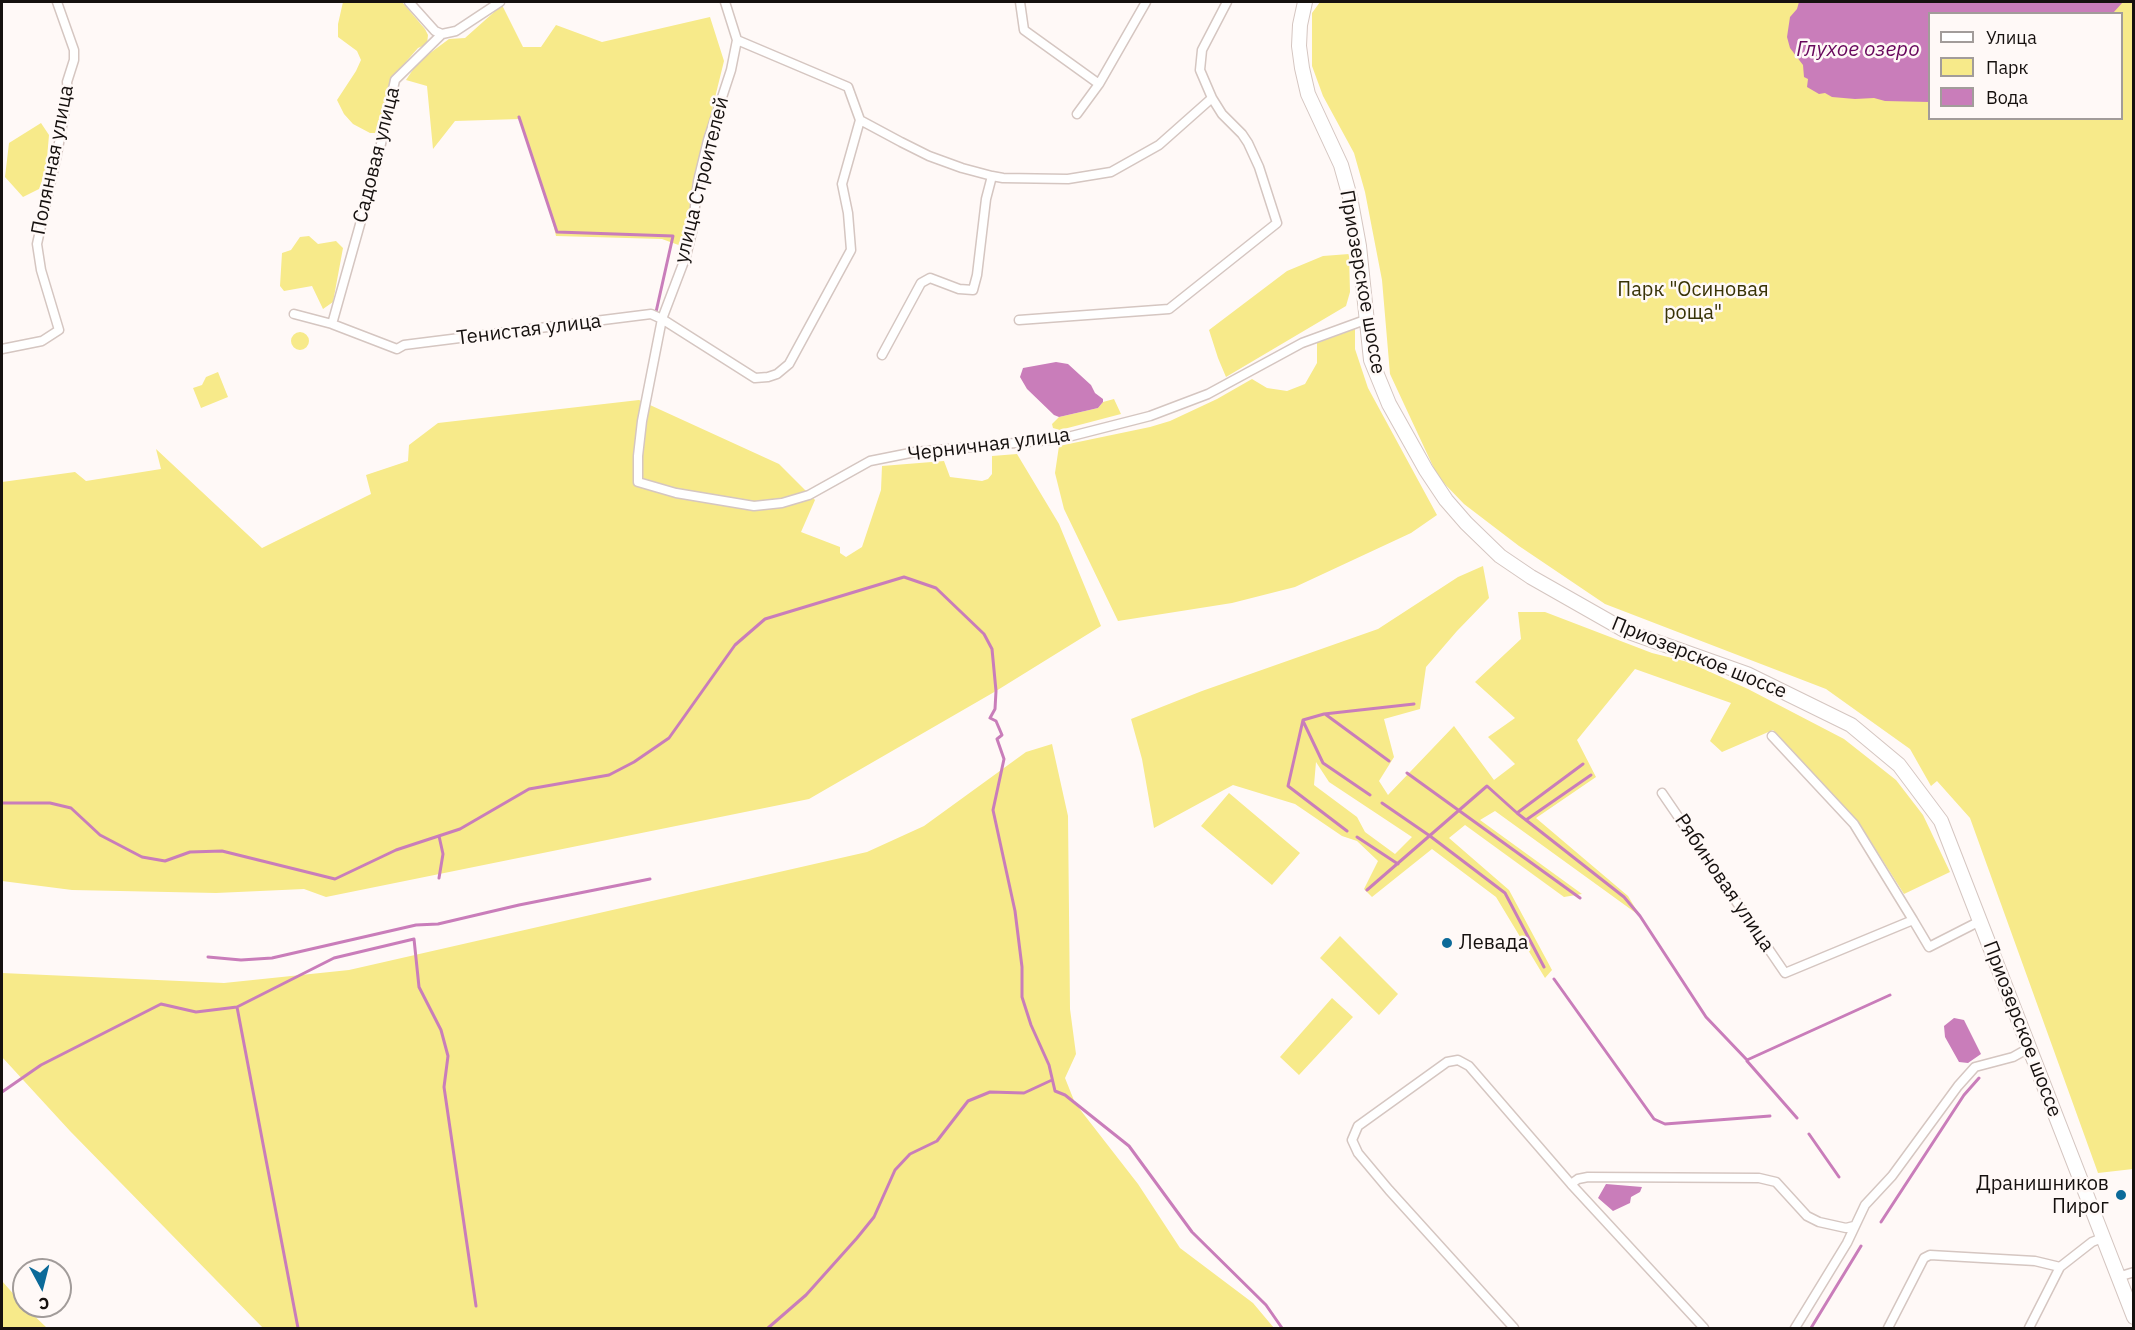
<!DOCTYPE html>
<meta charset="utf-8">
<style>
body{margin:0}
#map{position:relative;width:2135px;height:1330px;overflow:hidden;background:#fff9f7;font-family:"IBM Plex Sans",sans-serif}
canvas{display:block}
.frame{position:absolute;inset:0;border:3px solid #16110f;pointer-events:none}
.legend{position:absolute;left:1928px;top:12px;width:195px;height:108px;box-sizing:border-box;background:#fff9f7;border:2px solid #a29c9a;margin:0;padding:8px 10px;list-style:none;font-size:18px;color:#16110f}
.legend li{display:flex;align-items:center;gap:12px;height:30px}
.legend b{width:30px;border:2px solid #a29c9a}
.north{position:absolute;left:12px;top:1258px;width:60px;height:60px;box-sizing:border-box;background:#fff9f7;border:2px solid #a29c9a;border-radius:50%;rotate:173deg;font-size:16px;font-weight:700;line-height:24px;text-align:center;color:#16110f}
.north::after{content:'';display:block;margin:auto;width:21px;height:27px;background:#0c6a99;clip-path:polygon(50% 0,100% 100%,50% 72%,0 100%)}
</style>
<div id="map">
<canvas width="2135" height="1330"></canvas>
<div class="frame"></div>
<ul class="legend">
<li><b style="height:8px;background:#fff"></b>Улица</li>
<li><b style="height:16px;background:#f7ea8a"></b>Парк</li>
<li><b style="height:16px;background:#c97dba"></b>Вода</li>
</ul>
<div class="north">С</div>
</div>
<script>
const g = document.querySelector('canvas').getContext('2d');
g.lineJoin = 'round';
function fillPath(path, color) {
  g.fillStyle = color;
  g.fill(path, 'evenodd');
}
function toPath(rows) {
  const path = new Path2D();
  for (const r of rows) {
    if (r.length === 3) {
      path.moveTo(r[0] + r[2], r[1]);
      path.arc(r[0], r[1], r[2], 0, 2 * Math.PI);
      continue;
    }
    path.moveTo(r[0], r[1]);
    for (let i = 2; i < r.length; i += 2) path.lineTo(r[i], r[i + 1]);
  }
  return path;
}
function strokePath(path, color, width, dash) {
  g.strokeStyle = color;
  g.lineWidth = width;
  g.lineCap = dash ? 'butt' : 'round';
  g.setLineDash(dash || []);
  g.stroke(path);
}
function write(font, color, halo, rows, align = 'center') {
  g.font = font + ' "IBM Plex Sans",sans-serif';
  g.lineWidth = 5;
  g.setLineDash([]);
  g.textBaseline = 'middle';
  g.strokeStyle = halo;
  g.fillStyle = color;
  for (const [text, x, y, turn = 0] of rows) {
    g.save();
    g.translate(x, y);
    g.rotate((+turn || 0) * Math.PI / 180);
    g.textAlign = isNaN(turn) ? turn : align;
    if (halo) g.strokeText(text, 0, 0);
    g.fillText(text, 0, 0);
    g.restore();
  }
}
fillPath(toPath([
 [343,2,402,2,425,29,428,35,427,44,418,48,391,79,379,126,375,133,370,133,353,124,344,114,337,100,356,71,361,60,357,51,338,37,338,24],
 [1320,2,2133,2,2133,1169,2098,1173,1970,818,1937,781,1931,786,1910,749,1826,689,1605,604,1519,546,1464,504,1438,477,1390,374,1382,280,1365,192,1354,153,1323,96,1312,66,1312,13],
 [1930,14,2122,14,2122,118,1930,118],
 [502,5,523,47,541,47,556,25,602,42,710,17,724,61,693,187,684,247,662,239,556,236,549,207,520,119,455,121,433,149,427,86,406,80,418,62,449,39,465,38],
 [41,123,49,135,46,170,39,189,23,197,5,177,9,143],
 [309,236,318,244,336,241,343,248,333,302,323,309,312,286,284,291,280,286,282,253,291,250,300,237],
 [1349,254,1350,292,1346,306,1226,377,1218,358,1209,330,1287,271,1323,256],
 [1355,329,1355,349,1368,388,1437,515,1411,533,1295,587,1232,603,1118,621,1064,509,1055,473,1059,446,1150,427,1170,421,1217,399,1252,379,1267,388,1287,391,1305,384,1317,363,1317,343],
 [300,341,9],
 [218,372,228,397,201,408,193,388,202,385,206,377],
 [1114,399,1121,414,1060,430,1053,428,1052,424,1059,417,1098,408,1103,402],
 [639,400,779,464,815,500,801,532,840,547,840,553,846,557,862,547,881,490,882,466,944,461,950,477,982,481,988,479,992,474,992,456,1017,454,1059,524,1101,626,996,691,809,799,326,897,304,889,216,893,72,890,2,881,2,482,75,472,86,481,161,469,156,449,262,548,371,494,366,475,408,461,409,445,438,423],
 [1483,566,1489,598,1457,631,1426,667,1420,709,1384,719,1394,757,1379,781,1388,795,1454,726,1494,780,1515,764,1488,737,1515,718,1475,682,1521,639,1518,612,1545,612,1652,653,1688,662,1748,689,1844,739,1896,780,1923,815,1950,872,1904,894,1857,820,1773,730,1722,752,1710,741,1731,703,1635,669,1577,740,1596,777,1536,818,1628,896,1640,916,1495,811,1480,820,1582,894,1564,897,1465,825,1449,838,1509,890,1552,970,1545,978,1496,897,1432,849,1372,897,1364,889,1378,861,1357,841,1342,836,1295,804,1233,785,1154,828,1142,759,1131,719,1202,691,1378,629,1458,577],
 [1316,762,1329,782,1412,837,1395,854,1365,832,1357,817,1314,785],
 [1052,744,1068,816,1070,1009,1076,1054,1065,1078,1075,1103,1138,1184,1180,1248,1253,1303,1274,1328,263,1328,70,1131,2,1057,2,973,224,983,349,970,867,852,924,826,1026,752],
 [1229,793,1300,853,1272,885,1201,826],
 [1340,936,1398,994,1379,1015,1320,958],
 [1332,998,1353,1017,1299,1075,1280,1057],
 [2,1281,24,1306,47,1328,2,1328]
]), '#f7ea8a');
fillPath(toPath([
 [1799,2,2123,2,2113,13,1930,14,1929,102,1885,101,1874,98,1855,99,1832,97,1825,93,1819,94,1807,87,1808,79,1804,77,1803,65,1790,48,1787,37,1790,17,1797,9],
 [1056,362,1068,364,1091,385,1095,393,1103,399,1103,402,1098,408,1059,417,1054,415,1027,389,1020,377,1023,368],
 [1954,1018,1964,1020,1981,1054,1968,1063,1959,1062,1945,1037,1944,1026],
 [1606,1184,1642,1187,1640,1192,1631,1197,1630,1203,1613,1211,1598,1198]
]), '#c97dba');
strokePath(toPath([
 [519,117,557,232,673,236,656,312],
 [1325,714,1389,761],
 [1303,721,1323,763,1370,795],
 [1407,773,1580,898],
 [2,803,50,803,71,808,100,835,142,857,165,861,190,852,222,851,335,879,396,850,460,829,529,789,609,775,634,762,669,738,735,645,765,619,904,577,936,588,984,634,992,649,996,691,995,709,990,718,996,721,1002,735,997,739,1004,759,993,810,1015,911,1022,967,1022,997,1031,1025,1049,1065,1055,1091,1065,1095,1129,1146,1192,1232,1266,1305,1282,1328],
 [1382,803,1430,836,1505,893,1544,967],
 [1517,813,1624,897,1640,916,1706,1017,1747,1060,1890,995],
 [1526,820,1591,775],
 [1347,831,1288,786,1303,720,1324,714,1414,704],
 [439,836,443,854,439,878],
 [1357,837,1398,864],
 [1367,890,1487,786,1517,813,1583,764],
 [208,957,241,960,272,958,416,925,438,924,519,905,650,879],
 [1554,979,1654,1119,1665,1124,1770,1116],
 [237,1007,298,1328],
 [1747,1061,1797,1118],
 [2,1092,41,1065,161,1004,196,1012,237,1007,334,958,414,939,419,987,441,1030,448,1056,444,1087,476,1306],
 [1809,1134,1839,1177],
 [1881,1222,1964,1095,1979,1078],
 [768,1328,806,1295,857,1238,874,1217,895,1170,910,1154,937,1141,968,1101,990,1092,1024,1093,1052,1080],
 [1811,1328,1861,1246]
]), '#c97dba', 3);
const street = toPath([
 [409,2,435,31,442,34],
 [725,2,737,40,848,87,860,120,901,142,929,156,962,168,992,176,1003,178,1068,179,1111,172,1159,145,1212,98],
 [1020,2,1024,30,1099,84],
 [737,40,731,70,708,140,698,181,692,232,686,256,662,319,642,421,638,456,638,482,676,493,754,506,782,503,809,495,870,461,915,452,1060,439,1150,416,1208,394,1302,343,1365,320],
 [1077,114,1099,84,1146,2],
 [294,314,332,324,397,349,404,345,651,314,662,319,755,378,768,377,777,374,789,364,851,250,848,213,842,184,860,120],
 [1019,320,1169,309,1277,223,1259,167,1248,143,1242,134,1222,114,1212,98,1200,70,1202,50,1227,2],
 [332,324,375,171,395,80,442,34,456,31,500,2],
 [2,349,42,341,59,330,41,270,37,244,57,154,68,93,67,82,74,60,74,50,57,2],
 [882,355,921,283,930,278,959,289,973,290,977,275,986,199,992,176],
 [1772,736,1854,824,1913,920],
 [1662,793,1785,973,1913,920,1929,947,1980,921],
 [1571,1184,1578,1179,1588,1177,1759,1178,1776,1182,1807,1216,1819,1222,1846,1228,1854,1226],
 [2118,1277,2134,1272],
 [1514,1328,1389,1190,1358,1153,1352,1140,1358,1126,1447,1062,1458,1060,1469,1066,1571,1184,1704,1328],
 [1795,1328,1847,1243,1865,1205,1892,1176,1958,1086,1975,1067,2013,1057,2029,1048],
 [1888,1328,1924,1258,1930,1255,2035,1261,2060,1267],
 [2029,1328,2060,1267,2092,1242,2102,1238]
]);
const primary = toPath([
 [1305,2,1300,25,1299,46,1302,68,1308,94,1341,165,1350,197,1359,246,1371,360,1389,404,1426,470,1446,500,1466,523,1500,556,1531,577,1626,631,1747,674,1851,725,1899,765,1941,821,2134,1317]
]);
strokePath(street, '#d5c6c1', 11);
strokePath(primary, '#d5c6c1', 16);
strokePath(street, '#fff', 8);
strokePath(primary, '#fff', 14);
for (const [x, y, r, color] of [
 [1447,943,6,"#0c6a99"],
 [2121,1195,6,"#0c6a99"]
]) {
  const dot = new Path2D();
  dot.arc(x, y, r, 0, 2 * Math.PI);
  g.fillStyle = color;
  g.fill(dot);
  strokePath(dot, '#fff9f7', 2);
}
write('20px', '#16110f', '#fff9f7', [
 ["Садовая улица",377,155,-76],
 ["Полянная улица",53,160,-79],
 ["улица Строителей",702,180,-76],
 ["Приозерское шоссе",1362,282,80],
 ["Тенистая улица",529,330,-7],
 ["Черничная улица",989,445,-7],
 ["Приозерское шоссе",1699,658,22],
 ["Рябиновая улица",1724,883,56],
 ["Приозерское шоссе",2022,1029,69]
]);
write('20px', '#393306', '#fff9f7', [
 ["Парк \"Осиновая",1693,290],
 ["роща\"",1693,313]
]);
write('20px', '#16110f', '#fff9f7', [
 ["Левада",1459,943],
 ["Дранишников",2109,1184,"right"],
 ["Пирог",2109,1207,"right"]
], 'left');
write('italic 21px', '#67075c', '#fff9f7', [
 ["Глухое озеро",1858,50]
]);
</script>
